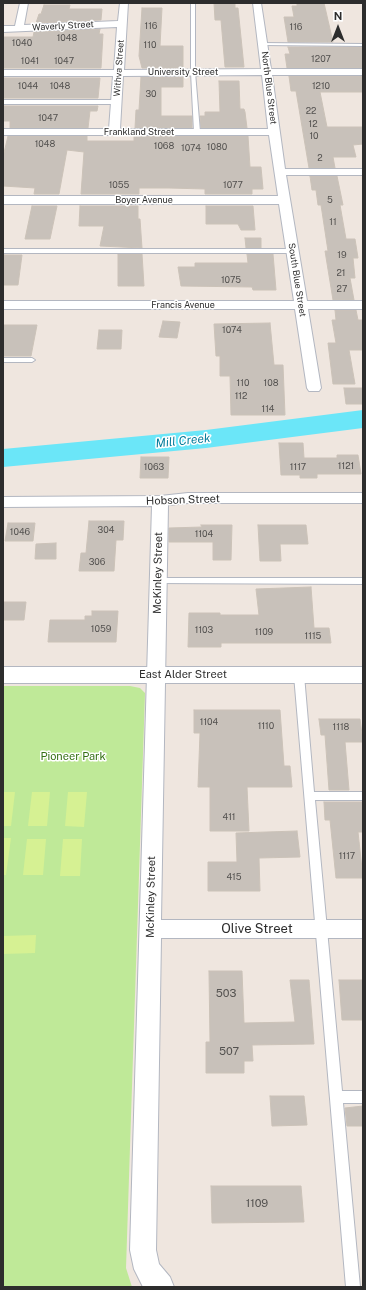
<!DOCTYPE html>
<style>
body{margin:0}
#map{position:relative;width:366px;height:1290px;overflow:hidden;background:#efe6df;font-family:"Public Sans",sans-serif}
canvas{display:block}
.frame{position:absolute;inset:0;border:4px solid #2d2d2d;pointer-events:none}
.north{position:absolute;left:318px;top:8px;width:40px;height:40px;-webkit-text-stroke:3px #fff;paint-order:stroke;rotate:0deg;font-size:11px;font-weight:700;line-height:16px;text-align:center;color:#2d2d2d}
.north::after{content:'';display:block;margin:auto;width:14px;height:18px;background:#2d2d2d;clip-path:polygon(50% 0,100% 100%,50% 72%,0 100%)}
</style>
<div id="map">
<canvas width="366" height="1290"></canvas>
<div class="frame"></div>
<div class="north">N</div>
</div>
<script>
const g = document.querySelector('canvas').getContext('2d');
g.lineJoin = 'round';
function fillPath(path, color) {
  g.fillStyle = color;
  g.fill(path, 'evenodd');
}
function toPath(rows) {
  const path = new Path2D();
  for (const r of rows) {
    path.moveTo(r[0], r[1]);
    for (let i = 2; i < r.length; i += 2) path.lineTo(r[i], r[i + 1]);
  }
  return path;
}
function strokePath(path, color, width, dash) {
  g.strokeStyle = color;
  g.lineWidth = width;
  g.lineCap = dash ? 'butt' : 'round';
  g.setLineDash(dash || []);
  g.stroke(path);
}
function write(font, color, halo, rows, align = 'center') {
  g.font = font + ' "Public Sans",sans-serif';
  g.lineWidth = 3;
  g.setLineDash([]);
  g.textBaseline = 'middle';
  g.strokeStyle = halo;
  g.fillStyle = color;
  for (const [text, x, y, turn = 0] of rows) {
    g.save();
    g.translate(x, y);
    g.rotate((+turn || 0) * Math.PI / 180);
    g.textAlign = isNaN(turn) ? turn : align;
    if (halo) g.strokeText(text, 0, 0);
    g.fillText(text, 0, 0);
    g.restore();
  }
}
fillPath(toPath([
 [3,686,130,686,140,688,145,693,126,1268,132,1287,3,1287]
]), '#bfe998');
fillPath(toPath([
 [3,792,15,792,11,826,3,826],
 [32,792,50,792,47,826,28,826],
 [68,792,87,792,84,827,65,826],
 [3,838,11,838,6,875,3,875],
 [27,839,46,839,43,875,23,875],
 [63,839,82,839,80,876,60,876],
 [36,935,35,953,3,954,3,936]
]), '#d6f193');
fillPath(toPath([
 [363,410,363,428,206,448,3,467,3,449,206,430,363,410]
]), '#6be6f8');
const building = toPath([
 [214,3,235,3,235,8,238,8,244,67,225,67,221,20,215,20,214,3],
 [297,3,324,3,333,42,288,42,284,17,294,17,292,6,297,6,297,3],
 [44,5,70,5,69,9,102,9,101,20,36,23,39,14,41,14,44,5],
 [142,8,162,8,160,46,183,46,183,68,142,68,139,56,142,8],
 [100,29,99,34,103,34,101,68,3,68,3,37,33,37,34,32,100,29],
 [288,47,363,47,363,68,287,68,285,54,290,54,288,47],
 [289,76,363,76,363,92,320,92,327,127,363,127,363,144,353,145,356,157,333,157,335,168,309,168,296,91,291,91,289,76],
 [141,77,183,77,183,87,161,87,161,116,192,116,192,128,135,128,136,110,139,110,141,77],
 [3,78,100,78,98,98,3,98,3,78],
 [219,81,239,81,240,109,244,109,245,112,247,128,201,128,200,116,205,116,205,112,220,112,219,81],
 [3,106,98,106,97,111,90,111,88,128,10,128,10,121,3,121,3,106],
 [8,136,87,136,87,141,134,141,134,136,248,136,250,167,261,167,263,189,252,189,252,194,205,194,205,189,169,188,139,188,139,194,81,194,84,152,67,150,59,194,34,194,35,188,3,186,3,157,8,136],
 [310,176,337,176,343,205,340,205,346,239,355,239,358,258,353,258,355,278,350,278,354,300,333,300,325,251,328,251,321,205,318,205,316,190,312,190,310,176],
 [32,206,57,206,50,239,25,239,32,206],
 [80,206,138,206,138,219,140,219,142,248,100,246,104,226,79,226,80,206],
 [206,206,253,206,255,230,241,230,238,224,206,224,206,206],
 [245,238,261,238,261,248,246,248,245,238],
 [118,254,142,254,144,286,118,286,118,254],
 [247,254,273,254,276,290,253,290,252,287,181,286,178,267,195,267,195,263,248,263,247,254],
 [4,255,22,255,18,285,3,285,4,255],
 [335,310,356,310,358,320,363,320,363,350,349,350,355,384,333,384,328,343,336,343,332,320,336,320,335,310],
 [163,321,180,322,177,338,159,337,163,321],
 [270,323,274,365,283,365,285,415,231,415,230,376,220,376,220,356,216,356,214,324,270,323],
 [3,325,37,325,31,356,3,356,3,325],
 [99,330,122,330,121,349,97,349,99,330],
 [344,388,363,388,363,404,346,404,344,388],
 [279,443,303,443,304,458,337,458,337,455,358,455,361,474,317,474,317,478,300,478,300,475,281,475,279,443],
 [141,457,169,457,168,478,140,478,141,457],
 [89,521,124,521,123,540,116,540,114,571,79,571,81,553,86,553,89,521],
 [8,523,35,523,33,541,5,541,8,523],
 [201,525,232,525,231,560,213,560,213,542,169,542,169,528,202,527,201,525],
 [258,525,306,525,308,544,280,544,281,561,260,561,258,525],
 [56,543,56,559,35,559,36,544,56,543],
 [311,587,314,628,329,628,331,643,221,643,221,647,188,647,189,613,220,613,220,615,259,615,256,589,311,587],
 [3,602,26,602,24,620,3,620,3,602],
 [92,611,118,611,116,642,48,642,50,620,85,620,85,616,92,616,92,611],
 [194,710,280,710,284,766,290,766,292,787,247,787,249,831,210,831,210,787,198,787,200,733,194,733,194,710],
 [319,719,360,719,363,742,345,742,349,790,329,790,325,735,321,735,319,719],
 [324,802,363,802,363,832,358,832,363,878,336,878,330,820,325,820,324,802],
 [297,831,300,857,259,858,260,891,208,891,208,862,237,862,236,833,297,831],
 [209,971,242,971,244,1023,295,1022,290,980,309,980,314,1044,252,1045,253,1061,244,1061,244,1073,206,1073,206,1042,210,1042,209,971],
 [339,980,363,980,363,1020,342,1020,339,980],
 [270,1096,304,1096,307,1125,272,1126,270,1096],
 [363,1106,363,1126,347,1126,345,1108,363,1106],
 [211,1186,301,1186,304,1222,212,1223,211,1186]
]);
fillPath(building, '#c8c1ba');
strokePath(building, '#cbc2b8', 1);
const lane = toPath([
 [191,3,195,3,195,72,200,132,197,134,194,132,191,72,191,3],
 [261,43,363,44,363,46,263,45,261,44,261,43],
 [3,100,116,100,119,102,116,104,3,104,3,100],
 [3,249,293,249,296,251,293,253,3,253,3,249],
 [3,358,32,358,35,360,32,362,3,362,3,358],
 [158,578,363,578,363,584,155,583,154,581,155,579,158,578],
 [299,672,304,675,314,792,363,792,363,800,315,800,342,1091,363,1091,363,1103,343,1103,360,1287,346,1287,294,675,299,672]
]);
const street = toPath([
 [20,3,28,3,24,25,118,21,120,3,128,3,124,70,261,69,253,3,261,3,271,69,363,69,363,75,272,75,285,169,363,169,363,175,286,175,307,301,363,301,363,309,308,309,321,388,319,391,309,391,307,388,295,309,3,309,3,301,294,301,279,204,3,204,3,196,278,196,269,135,3,135,3,129,109,129,113,76,3,76,3,70,114,70,117,27,3,32,3,26,15,26,20,3],
 [262,75,268,129,120,129,123,76,262,75],
 [188,493,363,493,363,503,188,503,168,505,161,920,363,920,363,938,161,938,156,1250,159,1264,170,1277,174,1287,143,1287,134,1269,130,1250,152,506,3,507,3,497,160,496,188,493]
]);
const secondary = toPath([
 [3,667,363,667,363,683,3,683,3,667]
]);
strokePath(lane, '#b3b7c1', 2);
strokePath(street, '#b3b7c1', 2);
strokePath(secondary, '#b3b7c1', 2);
fillPath(lane, '#fff');
fillPath(street, '#fff');
fillPath(secondary, '#fff');
write('9px', '#2d2d2d', '#fff', [
 ["Waverly Street",63,26,-3],
 ["Withva Street",119,68,-86],
 ["University Street",183,72],
 ["North Blue Street",269,88,83],
 ["Frankland Street",139,132],
 ["Boyer Avenue",144,200],
 ["South Blue Street",297,280,81],
 ["Francis Avenue",183,305]
]);
write('9px', '#545250', null, [
 ["116",151,26],
 ["116",296,27],
 ["1048",67,38],
 ["1040",22,43],
 ["110",150,45],
 ["1207",321,59],
 ["1041",30,61],
 ["1047",64,61],
 ["1044",28,86],
 ["1048",60,86],
 ["1210",321,86],
 ["30",151,94],
 ["22",311,111],
 ["1047",48,118],
 ["12",313,124],
 ["10",314,136],
 ["1048",45,144],
 ["1068",164,146],
 ["1080",217,147],
 ["1074",191,148],
 ["2",320,158],
 ["1055",119,185],
 ["1077",233,185],
 ["5",330,200],
 ["11",333,222],
 ["19",342,255],
 ["21",341,273],
 ["1075",231,280],
 ["27",342,289],
 ["1074",232,330],
 ["110",243,383],
 ["108",271,383],
 ["112",241,396],
 ["114",268,409],
 ["1121",346,466],
 ["1063",154,467],
 ["1117",298,467],
 ["304",106,530],
 ["1046",20,532],
 ["1104",204,534],
 ["306",97,562],
 ["1059",101,629],
 ["1103",204,630],
 ["1109",264,632],
 ["1115",313,636],
 ["1104",209,722],
 ["1110",266,726],
 ["1118",341,727],
 ["411",229,817],
 ["1117",347,856],
 ["415",234,877]
]);
write('11px', '#2d2d2d', '#fff', [
 ["Hobson Street",183,500,-2],
 ["McKinley Street",158,573,-89],
 ["East Alder Street",183,675],
 ["McKinley Street",151,897,-89]
]);
write('11px', '#357115', '#fff', [
 ["Pioneer Park",73,757]
]);
write('11px', '#545250', null, [
 ["503",226,994],
 ["507",229,1052],
 ["1109",257,1204]
]);
write('italic 12px', '#057c9b', '#fff', [
 ["Mill Creek",183,441,-6]
]);
write('13px', '#2d2d2d', '#fff', [
 ["Olive Street",257,929]
]);
</script>
